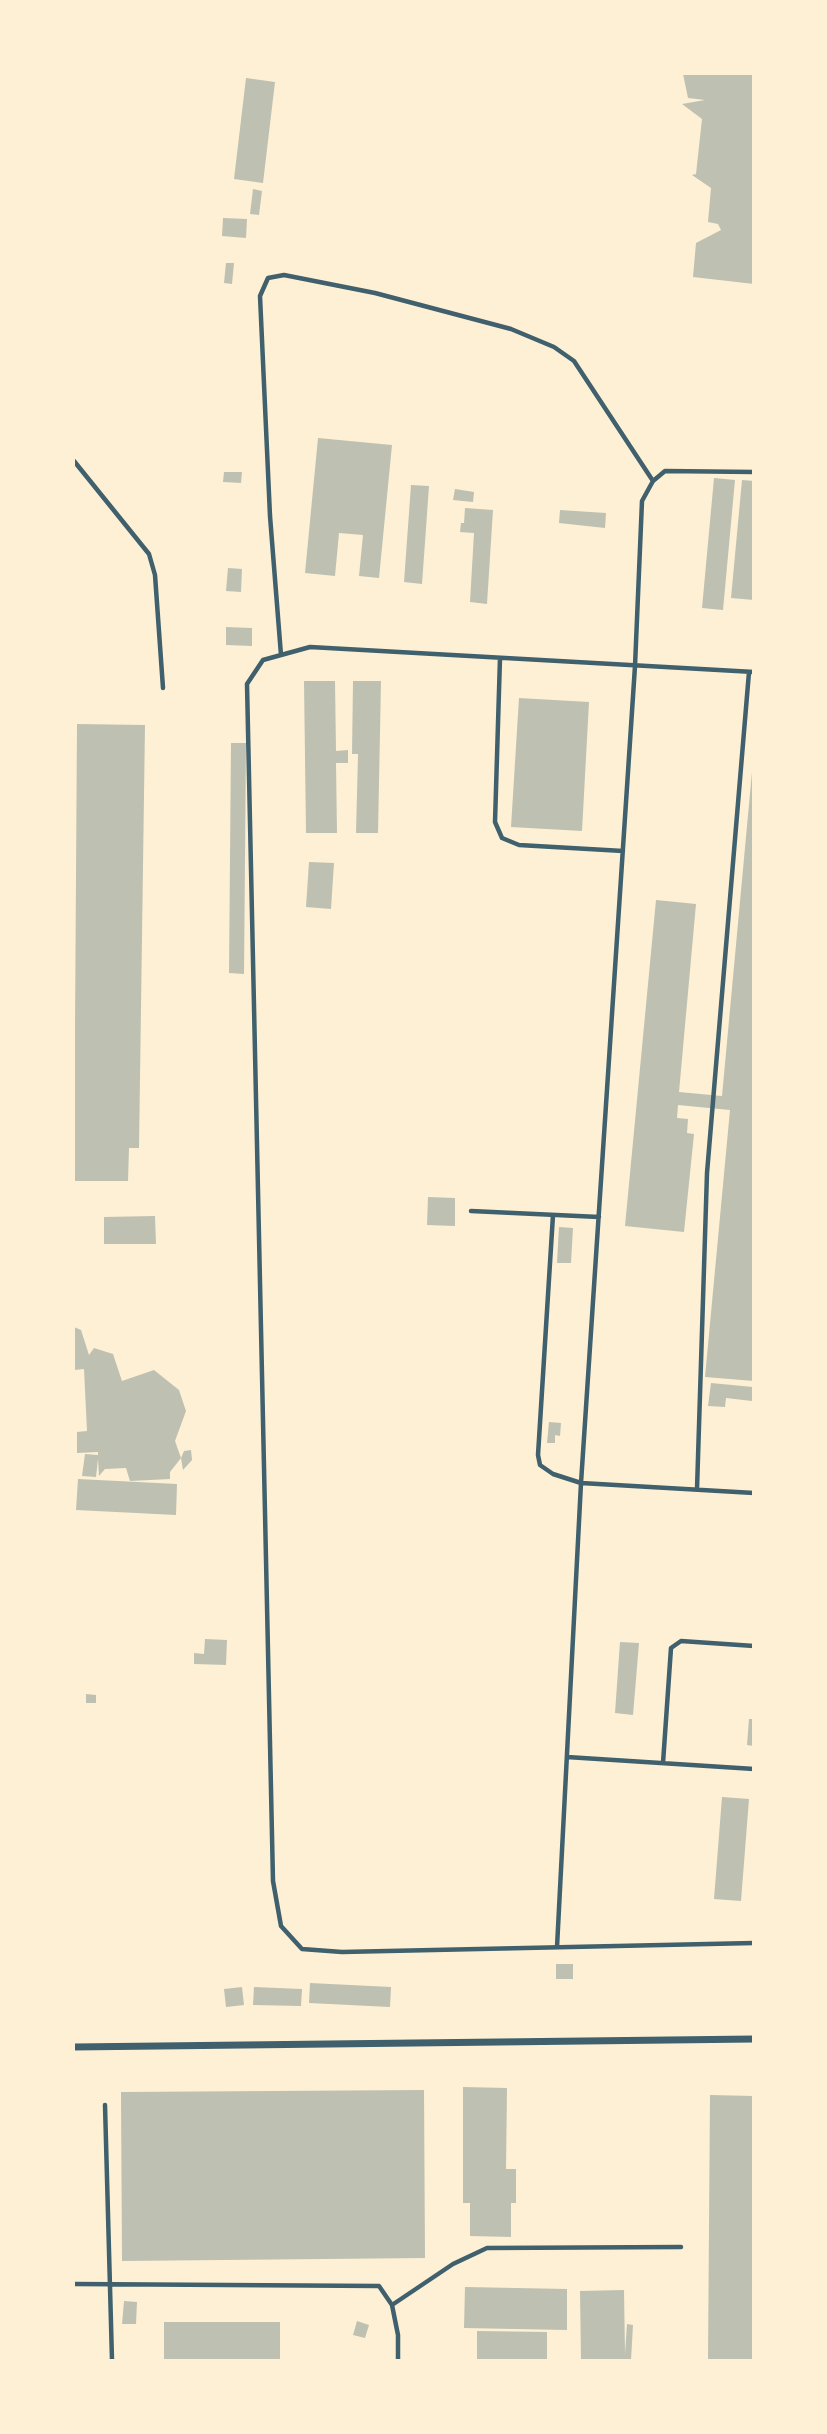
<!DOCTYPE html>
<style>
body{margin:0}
#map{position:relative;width:827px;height:2434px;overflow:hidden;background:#fdf0d5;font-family:"Fira Sans",sans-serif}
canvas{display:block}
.frame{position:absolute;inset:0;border:75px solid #fdf0d5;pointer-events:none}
</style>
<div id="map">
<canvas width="827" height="2434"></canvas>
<div class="frame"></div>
</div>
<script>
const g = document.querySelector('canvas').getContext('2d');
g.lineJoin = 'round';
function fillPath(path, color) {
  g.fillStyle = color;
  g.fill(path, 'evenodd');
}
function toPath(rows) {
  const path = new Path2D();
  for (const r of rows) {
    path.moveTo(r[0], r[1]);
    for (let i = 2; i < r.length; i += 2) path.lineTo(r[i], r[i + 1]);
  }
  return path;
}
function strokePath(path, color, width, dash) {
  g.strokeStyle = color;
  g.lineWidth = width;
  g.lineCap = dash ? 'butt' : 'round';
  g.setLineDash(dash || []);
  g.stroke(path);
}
fillPath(toPath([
 [683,74,754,74,754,284,693,277,696,243,721,230,718,224,708,222,711,188,692,175,696,174,702,119,682,104,705,100,688,98],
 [246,78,275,82,263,183,234,179],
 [253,189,262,191,259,215,250,214],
 [223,218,247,219,246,238,222,236],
 [226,263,234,263,232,284,224,283],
 [318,438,392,445,379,578,359,576,363,535,339,533,335,576,305,573],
 [224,472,242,472,241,483,223,482],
 [714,478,735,480,723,610,702,608],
 [742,480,754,481,754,600,731,598],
 [411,485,429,486,422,584,404,582],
 [455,489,474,492,473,502,453,500],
 [465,508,493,510,487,604,470,602,474,533,460,532,461,523,464,523],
 [560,510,606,513,605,528,559,523],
 [228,568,242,569,241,592,226,591],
 [226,627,252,628,252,646,226,645],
 [304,681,335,681,336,751,348,750,348,763,336,763,337,833,306,833],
 [353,681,381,681,378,833,356,833,358,754,352,754],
 [519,698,589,702,582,831,511,827],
 [77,724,145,725,139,1148,129,1148,128,1181,74,1181],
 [231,743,246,743,244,974,229,973],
 [752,772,754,772,754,1381,705,1377,730,1110,678,1105,677,1118,688,1119,687,1133,694,1134,684,1232,625,1226,656,900,696,904,679,1092,722,1096],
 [309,862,334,863,331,909,306,907],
 [428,1197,455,1198,455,1226,427,1225],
 [155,1216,156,1244,104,1244,104,1217],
 [559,1227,573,1228,571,1263,557,1263],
 [74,1327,81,1330,89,1355,94,1348,113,1354,122,1381,154,1370,179,1390,186,1411,175,1441,181,1458,184,1451,191,1450,192,1460,183,1470,181,1458,170,1472,170,1479,130,1481,126,1468,105,1469,99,1476,98,1459,96,1477,82,1476,85,1454,98,1455,98,1452,77,1453,77,1432,87,1431,84,1369,74,1370],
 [711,1383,753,1387,752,1401,726,1398,725,1407,708,1406],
 [549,1422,561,1423,560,1436,555,1435,555,1443,547,1443],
 [78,1479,177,1484,176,1515,76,1510],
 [205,1639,227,1640,226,1665,194,1664,194,1653,204,1654],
 [620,1642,639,1643,633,1715,615,1713],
 [86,1694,96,1695,96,1703,86,1703],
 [749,1719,754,1719,754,1746,747,1745],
 [722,1797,749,1799,741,1901,714,1899],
 [556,1964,573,1964,573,1979,556,1979],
 [310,1983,391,1987,390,2007,309,2003],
 [242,1987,244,2005,226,2007,224,1989],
 [254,1987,302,1989,301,2006,253,2005],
 [463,2087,507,2088,506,2169,516,2169,516,2203,511,2203,511,2237,470,2236,470,2203,463,2203],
 [424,2090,425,2258,122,2261,121,2092],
 [710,2095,754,2096,754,2360,708,2360],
 [465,2287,567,2289,567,2330,464,2328],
 [624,2290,625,2354,627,2324,633,2325,631,2360,581,2360,580,2291],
 [124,2301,137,2302,136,2324,122,2324],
 [357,2321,369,2325,365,2338,353,2335],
 [164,2322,280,2322,280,2360,164,2360],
 [477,2331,547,2332,547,2360,477,2360]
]), '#bec0b2');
strokePath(toPath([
 [74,461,149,554,155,575,163,688],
 [281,655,270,516,260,296,268,278,284,275,375,293,511,329,554,347,574,361,653,481],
 [500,658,495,822,502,838,519,845,623,851],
 [754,672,310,647,263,660,247,684,273,1881,281,1926,302,1949,342,1952,754,1943],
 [471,1211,599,1217],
 [553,1215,538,1455,540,1465,553,1474,581,1483,754,1493],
 [697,1489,707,1173,749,672],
 [567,1757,754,1769],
 [663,1763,671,1648,681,1641,754,1646],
 [557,1947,581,1483,635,666,642,501,653,481,665,471,754,472],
 [105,2105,112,2360],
 [74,2284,379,2286,392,2305,398,2335,398,2360],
 [392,2305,453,2264,487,2248,681,2247]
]), '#3f606c', 4.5);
strokePath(toPath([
 [74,2047,754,2039]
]), '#3f606c', 7);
</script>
